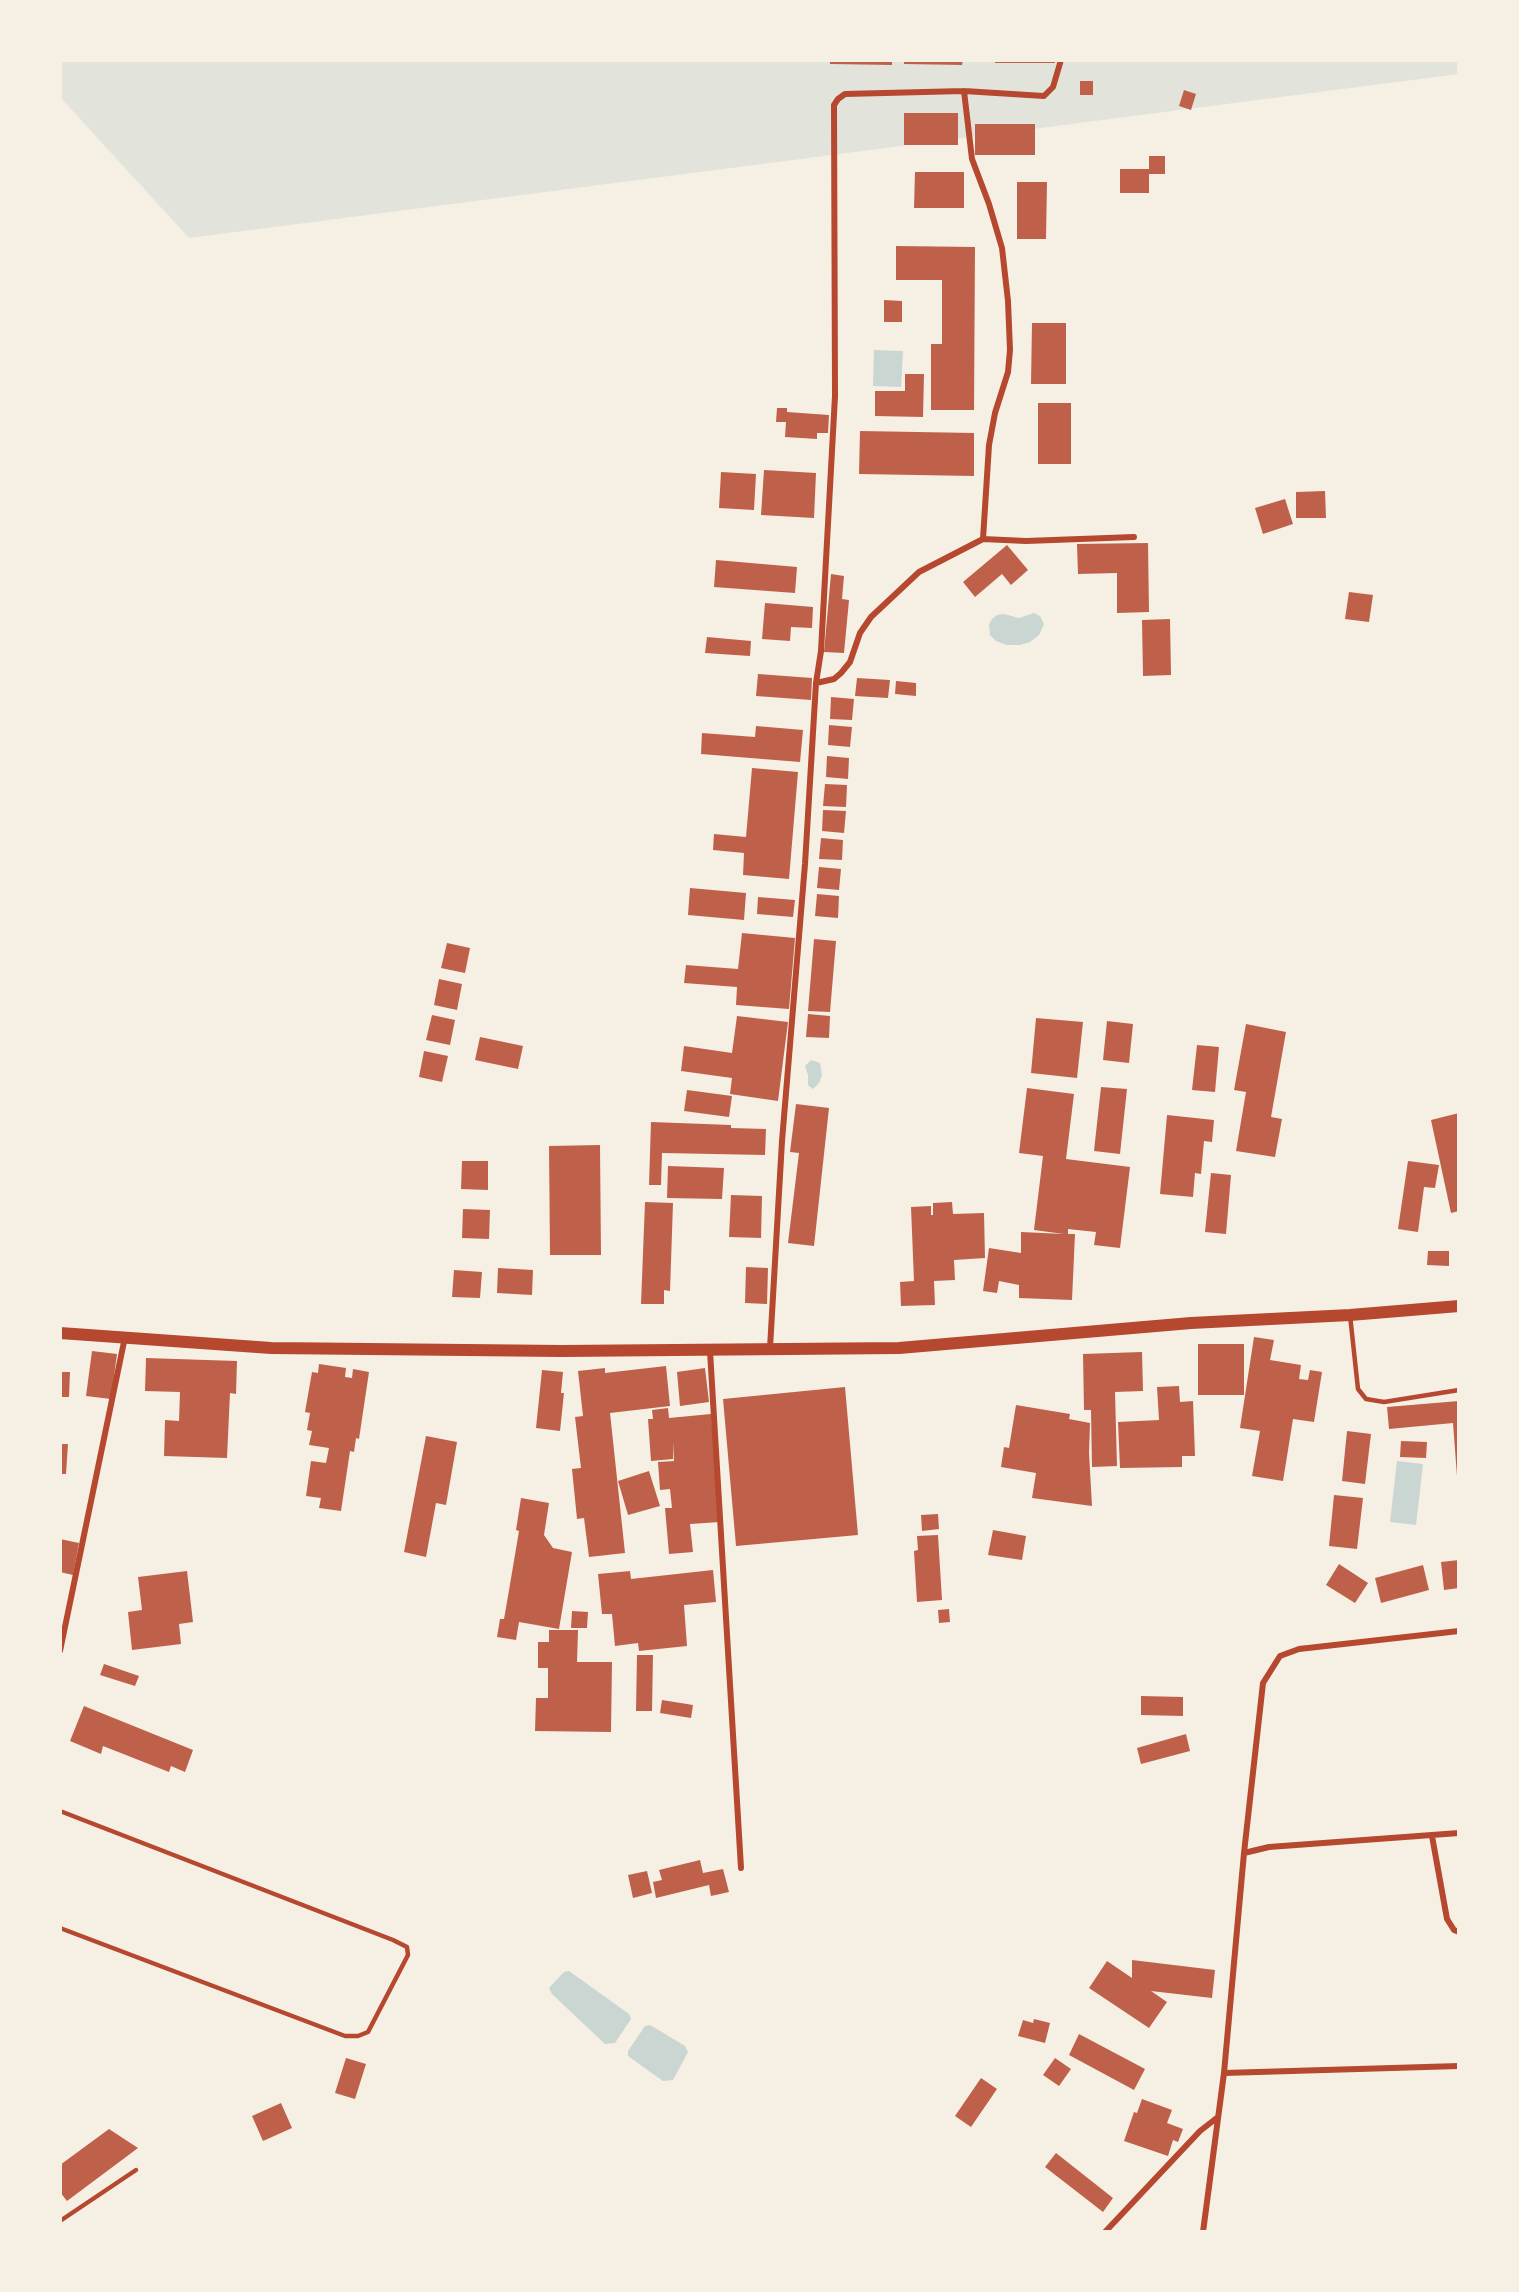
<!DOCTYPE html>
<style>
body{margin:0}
#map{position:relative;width:1519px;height:2292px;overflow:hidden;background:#f6efe4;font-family:"Archivo Narrow",sans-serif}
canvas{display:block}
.frame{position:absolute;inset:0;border:62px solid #f6efe4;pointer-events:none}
</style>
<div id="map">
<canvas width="1519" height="2292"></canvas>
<div class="frame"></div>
</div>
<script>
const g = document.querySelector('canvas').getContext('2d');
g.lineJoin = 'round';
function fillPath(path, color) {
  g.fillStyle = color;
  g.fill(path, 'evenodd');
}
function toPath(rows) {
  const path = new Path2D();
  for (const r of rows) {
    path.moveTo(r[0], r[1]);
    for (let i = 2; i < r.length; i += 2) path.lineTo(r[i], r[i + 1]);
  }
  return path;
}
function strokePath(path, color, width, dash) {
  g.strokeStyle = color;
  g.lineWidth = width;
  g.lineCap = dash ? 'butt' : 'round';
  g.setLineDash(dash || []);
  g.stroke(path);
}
fillPath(toPath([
 [60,60,1459,60,1459,74,189,238,60,97]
]), '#e2e4dc');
fillPath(toPath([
 [874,350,903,351,901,387,873,386],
 [1034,613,1040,616,1044,624,1039,635,1030,642,1020,645,1007,645,996,641,990,635,989,625,991,620,997,615,1004,614,1019,618],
 [811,1060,820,1063,822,1075,819,1083,813,1089,808,1085,808,1075,805,1066],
 [1397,1461,1423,1464,1416,1525,1390,1522],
 [569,1971,629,2014,631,2019,615,2043,605,2044,552,1994,549,1988,564,1972],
 [650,2025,685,2046,688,2052,673,2080,663,2081,628,2056,628,2051,645,2026]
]), '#c9d6d2');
fillPath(toPath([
 [830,60,892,60,892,65,830,64],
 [904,60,963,60,962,65,904,64],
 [995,60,1055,60,1055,63,995,63],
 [1080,81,1093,81,1093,95,1080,95],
 [1184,90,1196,94,1191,110,1179,106],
 [904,113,958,113,958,145,904,145],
 [975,124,1035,124,1035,155,975,155],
 [1149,156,1165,156,1165,174,1149,174,1149,193,1120,193,1120,169,1149,169],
 [915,172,964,172,964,208,914,208],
 [1017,182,1047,182,1046,239,1017,239],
 [896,246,975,247,974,410,931,410,931,344,942,344,942,280,896,280],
 [884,300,902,301,902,322,884,322],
 [1032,323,1066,323,1066,384,1031,384],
 [905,374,924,374,923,417,875,416,875,391,905,391],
 [1038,403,1071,403,1071,464,1038,464],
 [777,408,787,408,787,412,829,415,828,433,817,433,817,439,785,437,786,422,776,422],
 [860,431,974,433,974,476,859,474],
 [764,470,816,473,814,518,761,515],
 [721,472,756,474,754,510,719,508],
 [1325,491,1326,518,1296,518,1296,492],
 [1285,499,1293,524,1263,534,1255,508],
 [1148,543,1149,612,1117,613,1117,573,1078,574,1077,544],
 [1007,545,1028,570,1011,585,1002,574,975,597,963,582],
 [716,560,797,567,795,593,714,587],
 [831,574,844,576,842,599,849,600,844,653,824,652],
 [1349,592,1373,595,1369,622,1345,619],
 [765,603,813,607,812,628,791,627,790,641,762,639],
 [1170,619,1171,675,1143,676,1142,620],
 [707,637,751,641,750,656,705,653],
 [758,674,812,678,811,700,756,696],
 [857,678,890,680,888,698,855,696],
 [896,681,916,683,916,696,895,694],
 [831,697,854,699,852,720,830,719],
 [829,725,852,727,850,747,828,745],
 [756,726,803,730,800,762,701,754,702,733,755,737],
 [827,756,849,758,848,779,826,777],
 [752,768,798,772,789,879,743,875,744,853,713,850,714,834,746,837],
 [825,784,847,785,846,807,823,806],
 [823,810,846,811,844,833,822,831],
 [821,838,843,840,842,860,819,859],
 [819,867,841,869,839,890,817,888],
 [690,888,746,893,744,920,688,915],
 [817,894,839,896,838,918,815,916],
 [758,897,795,900,793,917,757,914],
 [742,933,795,938,789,1009,736,1005,737,987,684,983,686,965,738,969],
 [814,939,836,941,830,1012,808,1011],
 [447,943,470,948,465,973,441,968],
 [439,979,462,984,457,1010,434,1005],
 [808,1014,830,1016,829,1038,806,1037],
 [432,1015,455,1020,450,1045,426,1040],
 [737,1016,788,1022,778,1101,730,1094,732,1078,681,1071,684,1046,732,1053],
 [1036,1018,1083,1022,1077,1078,1031,1073],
 [1107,1021,1133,1024,1129,1063,1103,1060],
 [1246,1024,1286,1032,1271,1117,1282,1119,1275,1157,1236,1151,1246,1092,1234,1090],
 [480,1037,523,1046,518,1069,475,1060],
 [1197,1045,1219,1047,1215,1092,1192,1090],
 [424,1051,448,1056,442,1082,419,1077],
 [1101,1087,1127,1089,1120,1154,1094,1151],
 [1027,1088,1074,1094,1066,1159,1130,1167,1120,1248,1094,1245,1096,1232,1068,1229,1068,1234,1075,1234,1072,1300,1019,1298,1019,1285,999,1281,997,1293,983,1291,989,1248,1021,1253,1021,1232,1064,1234,1034,1230,1043,1156,1019,1153],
 [687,1090,732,1096,729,1117,684,1111],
 [796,1104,829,1108,814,1246,788,1243,799,1153,790,1152],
 [1459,1113,1459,1211,1451,1213,1431,1120],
 [1167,1115,1214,1120,1212,1142,1204,1141,1201,1174,1195,1173,1193,1197,1160,1194],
 [651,1122,731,1125,731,1128,766,1129,765,1155,662,1153,661,1185,649,1185],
 [600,1145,601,1255,550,1255,549,1146],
 [462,1161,488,1161,488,1190,461,1189],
 [1408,1161,1439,1165,1435,1188,1424,1187,1418,1232,1398,1229],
 [668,1166,724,1168,722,1199,667,1198],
 [1211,1173,1231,1175,1226,1234,1205,1232],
 [731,1195,762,1196,761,1238,729,1237],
 [645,1202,673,1203,670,1291,664,1290,664,1304,641,1304],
 [952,1202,953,1214,984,1213,985,1258,954,1260,955,1280,934,1281,935,1305,901,1306,900,1282,914,1281,911,1207,931,1206,931,1215,933,1215,933,1203],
 [463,1209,490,1210,489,1239,462,1238],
 [1428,1251,1449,1251,1449,1266,1427,1265],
 [746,1267,768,1268,767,1304,745,1303],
 [498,1268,533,1270,532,1295,497,1293],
 [454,1270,482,1272,480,1298,452,1297],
 [1254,1337,1274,1340,1270,1360,1301,1365,1299,1379,1308,1380,1310,1370,1322,1372,1314,1422,1293,1419,1283,1481,1252,1476,1260,1431,1240,1428],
 [1198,1344,1244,1344,1244,1395,1198,1395],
 [92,1351,117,1354,111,1399,86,1396],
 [1142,1352,1143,1391,1115,1392,1117,1466,1092,1467,1091,1410,1084,1410,1083,1354],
 [146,1358,237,1361,236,1394,230,1393,227,1458,164,1456,165,1420,179,1421,180,1392,145,1391],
 [319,1364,346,1368,345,1377,352,1378,353,1369,369,1372,359,1439,356,1438,354,1452,350,1451,341,1511,319,1508,321,1498,306,1496,311,1461,326,1463,329,1448,309,1445,312,1431,307,1430,310,1413,305,1412,312,1372,318,1373],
 [666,1366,670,1406,610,1413,625,1553,589,1557,584,1518,577,1519,572,1469,581,1468,575,1417,583,1416,578,1371,605,1368,605,1373],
 [705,1368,709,1402,680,1406,677,1372],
 [542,1370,563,1372,561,1393,564,1393,560,1431,536,1428],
 [60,1372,70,1372,69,1397,60,1397],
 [1179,1386,1180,1402,1193,1401,1195,1456,1182,1456,1182,1467,1120,1468,1118,1422,1159,1420,1157,1387],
 [845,1387,858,1535,736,1546,723,1399],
 [1459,1401,1459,1476,1457,1476,1453,1423,1389,1429,1387,1407],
 [1016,1405,1070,1414,1069,1419,1090,1423,1089,1453,1092,1506,1032,1498,1036,1473,1001,1467,1004,1447,1009,1448],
 [668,1408,669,1418,711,1414,720,1522,690,1524,693,1552,669,1554,665,1508,672,1508,670,1489,660,1490,658,1462,674,1461,673,1442,673,1459,651,1461,648,1419,653,1419,652,1410],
 [1347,1431,1371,1434,1365,1484,1342,1481],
 [426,1436,457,1442,446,1505,436,1503,426,1557,404,1552],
 [1401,1441,1427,1442,1426,1458,1400,1457],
 [60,1444,68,1444,66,1474,60,1474],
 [649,1471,660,1506,628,1515,618,1481],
 [1334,1495,1363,1498,1357,1549,1329,1546],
 [521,1498,549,1503,544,1535,553,1548,572,1552,559,1629,519,1622,516,1640,497,1637,500,1619,504,1619,507,1602,519,1531,516,1530],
 [938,1514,939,1529,922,1531,921,1515],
 [993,1530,1026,1536,1022,1560,988,1555],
 [938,1535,942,1600,917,1602,914,1551,918,1550,917,1536],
 [60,1539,79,1543,73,1575,60,1572],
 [1459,1560,1459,1588,1444,1590,1441,1562],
 [1339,1564,1368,1583,1355,1603,1326,1585],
 [1423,1565,1429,1590,1381,1603,1375,1578],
 [713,1570,716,1602,684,1605,687,1646,639,1651,638,1643,615,1646,612,1614,602,1614,598,1574,630,1571,631,1579],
 [187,1571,193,1622,179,1624,181,1644,132,1650,128,1612,142,1610,138,1577],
 [949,1609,950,1622,939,1623,938,1610],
 [572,1611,588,1612,587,1628,571,1628],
 [549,1630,578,1630,577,1662,612,1662,611,1732,535,1731,536,1698,548,1698,548,1668,538,1668,538,1642,549,1642],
 [637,1655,653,1655,652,1711,636,1711],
 [104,1664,139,1676,135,1686,100,1675],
 [1141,1696,1183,1697,1183,1716,1141,1715],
 [662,1700,693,1705,691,1718,660,1713],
 [84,1706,193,1750,185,1772,171,1766,169,1772,103,1746,101,1754,70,1741],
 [1186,1734,1190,1751,1141,1764,1137,1748],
 [700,1860,703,1873,723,1869,729,1892,711,1896,709,1885,656,1898,653,1882,662,1880,659,1870],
 [647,1871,652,1893,633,1898,628,1875],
 [1132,1960,1215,1970,1212,1998,1151,1991,1167,2002,1149,2028,1089,1988,1107,1961,1132,1978],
 [1034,2019,1050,2023,1045,2043,1018,2036,1023,2020,1033,2023],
 [1079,2034,1145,2069,1134,2090,1069,2055],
 [346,2058,366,2064,355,2099,335,2093],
 [1055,2058,1071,2069,1059,2086,1043,2075],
 [981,2078,997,2089,971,2127,955,2116],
 [1142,2099,1172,2110,1167,2123,1183,2129,1178,2142,1173,2140,1168,2156,1124,2141,1134,2112,1137,2113],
 [281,2103,292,2128,263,2141,252,2116],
 [109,2129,138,2148,67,2201,60,2192,60,2165],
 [1056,2153,1113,2198,1103,2212,1045,2167]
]), '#bf614a');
strokePath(toPath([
 [1350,1315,1358,1389,1366,1399,1384,1402,1459,1390],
 [60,1811,393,1940,407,1947,408,1955,368,2032,358,2036,345,2036,60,1928],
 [60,2221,136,2170]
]), '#b5482f', 4.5);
strokePath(toPath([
 [964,91,972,159,989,204,1002,248,1008,301,1010,350,1008,372,995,413,989,445,983,539],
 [816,683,834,679,841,673,850,662,860,633,871,617,919,572,983,539,1026,541,1134,537],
 [770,1348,782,1141,805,864,816,683,821,651,835,396,834,105,838,99,845,94,964,91,1044,96,1053,87,1061,60],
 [710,1351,741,1868],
 [60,1651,125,1337],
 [1432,1836,1447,1919,1454,1930,1459,1932],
 [1244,1853,1269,1847,1459,1833],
 [1224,2073,1459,2066],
 [1105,2232,1200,2131,1218,2117],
 [1203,2232,1224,2073,1244,1853,1263,1683,1280,1656,1299,1649,1459,1631]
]), '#b5482f', 6);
strokePath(toPath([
 [60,1333,271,1348,562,1351,899,1348,1191,1323,1350,1315,1459,1306]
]), '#b5482f', 12);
</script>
